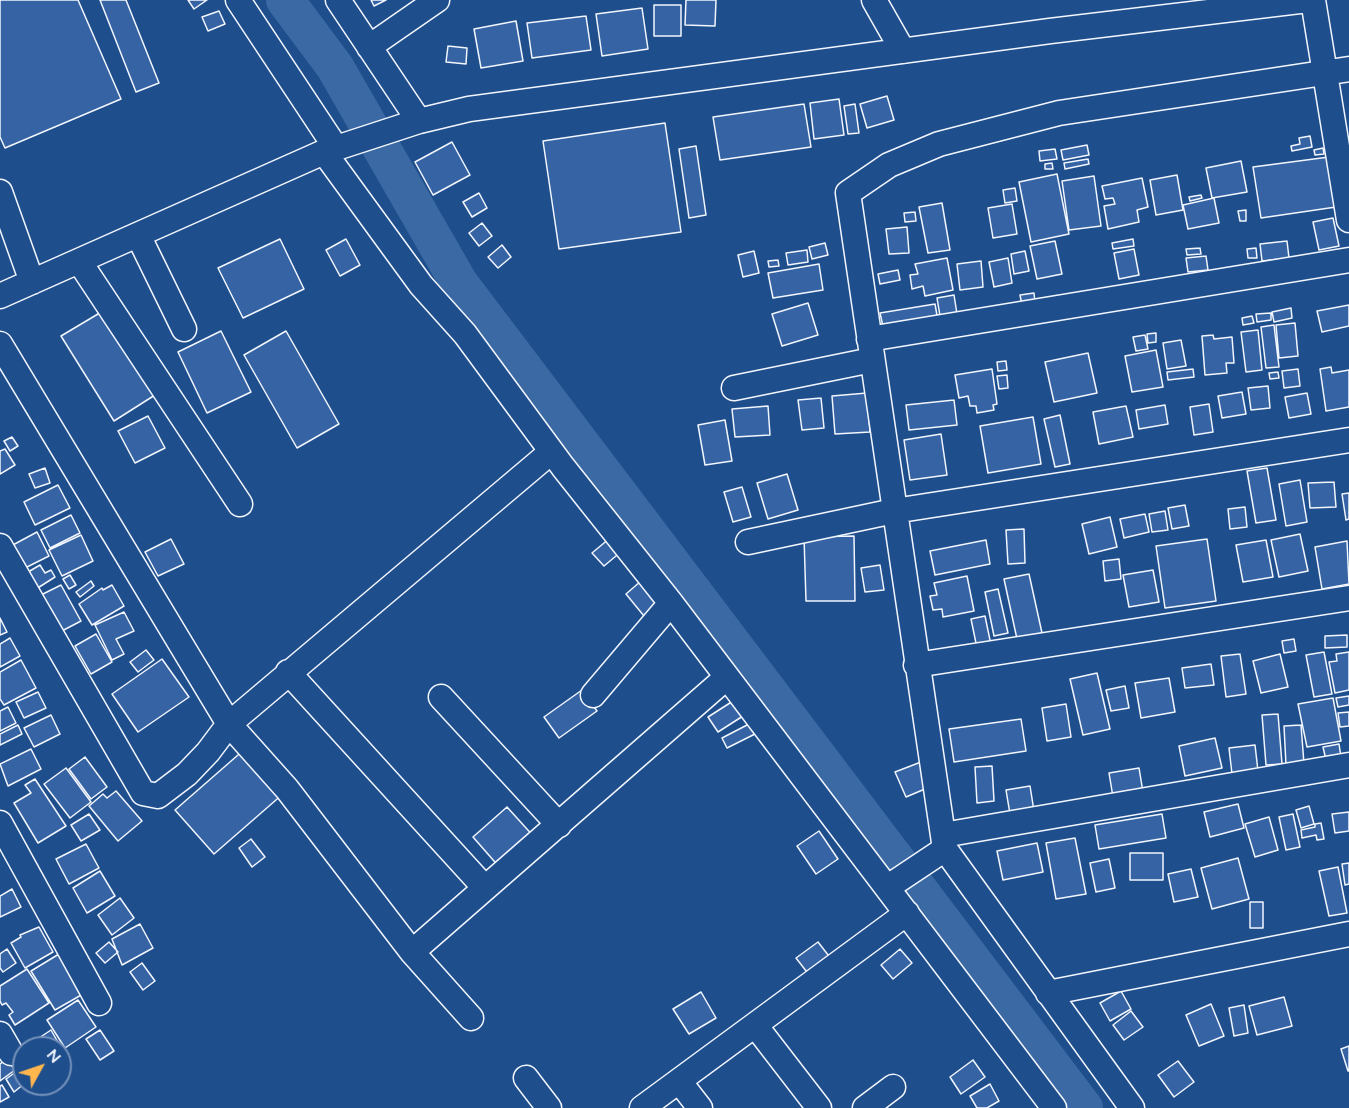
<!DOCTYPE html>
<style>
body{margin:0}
#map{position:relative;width:1349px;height:1108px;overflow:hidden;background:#1f4e8c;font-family:Mulish,sans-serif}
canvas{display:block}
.north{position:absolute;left:12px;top:1036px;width:60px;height:60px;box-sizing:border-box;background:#1f4e8c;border:2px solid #7391ba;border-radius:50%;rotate:50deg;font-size:16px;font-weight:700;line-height:24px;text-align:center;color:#f2f6ff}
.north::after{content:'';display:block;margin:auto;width:21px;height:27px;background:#ffb74d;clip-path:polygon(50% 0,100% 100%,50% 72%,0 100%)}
</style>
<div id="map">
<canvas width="1349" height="1108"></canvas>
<div class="north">N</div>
</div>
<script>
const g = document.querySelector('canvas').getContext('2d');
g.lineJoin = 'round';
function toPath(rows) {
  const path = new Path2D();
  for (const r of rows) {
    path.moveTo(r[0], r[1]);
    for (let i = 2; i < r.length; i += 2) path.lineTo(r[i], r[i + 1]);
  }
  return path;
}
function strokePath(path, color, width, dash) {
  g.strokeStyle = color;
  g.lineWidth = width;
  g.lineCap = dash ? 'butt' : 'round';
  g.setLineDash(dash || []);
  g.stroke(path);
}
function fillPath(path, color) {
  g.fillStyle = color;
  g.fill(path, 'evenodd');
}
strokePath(toPath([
 [285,0,335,67,459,283,1084,1108]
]), '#3b69a3', 38);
const building = toPath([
 [0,0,78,0,121,99,5,148,0,137,0,0],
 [100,0,126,0,159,83,136,92,100,0],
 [188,0,207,0,194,9,188,0],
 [371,0,386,0,374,6,371,0],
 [686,0,716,0,715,26,685,25,686,0],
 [654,5,681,5,681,36,654,36,654,5],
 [642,8,648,49,602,56,596,14,642,8],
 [219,11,225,24,208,31,202,17,219,11],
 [586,16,591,50,532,58,527,23,586,16],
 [516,21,523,61,481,68,474,29,516,21],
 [448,46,467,48,466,64,446,62,448,46],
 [887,96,894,120,867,128,860,104,887,96],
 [839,99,844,135,814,139,810,103,839,99],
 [804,104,811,147,720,160,713,117,804,104],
 [855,104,859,133,848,134,844,106,855,104],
 [665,123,681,232,559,249,543,141,665,123],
 [1310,136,1312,147,1292,151,1291,146,1300,144,1299,138,1310,136],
 [452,142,470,175,433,195,415,162,452,142],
 [1087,145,1089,155,1063,160,1061,150,1087,145],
 [696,146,706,215,689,218,679,149,696,146],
 [1323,148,1324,154,1315,155,1314,150,1323,148],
 [1055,149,1057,159,1040,161,1039,151,1055,149],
 [1329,157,1336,207,1261,218,1253,167,1329,157],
 [1088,159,1089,164,1065,169,1064,163,1088,159],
 [1241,161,1247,192,1212,198,1206,168,1241,161],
 [1052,163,1053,169,1045,169,1045,164,1052,163],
 [1057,174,1069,234,1031,242,1019,182,1057,174],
 [1177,175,1183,210,1156,215,1150,180,1177,175],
 [1094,176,1101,226,1069,230,1062,181,1094,176],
 [1142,178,1148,207,1137,210,1139,222,1108,229,1104,206,1115,204,1113,198,1105,199,1102,186,1142,178],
 [1015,188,1017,201,1005,203,1003,190,1015,188],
 [479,193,487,208,472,217,463,202,479,193],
 [1201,195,1202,198,1190,201,1189,197,1201,195],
 [1214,198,1219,223,1188,229,1183,205,1214,198],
 [942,203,950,250,928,253,919,207,942,203],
 [1012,204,1017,234,993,238,988,208,1012,204],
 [1246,210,1246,221,1240,221,1238,211,1246,210],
 [915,212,916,221,905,222,904,213,915,212],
 [1333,218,1339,246,1319,250,1313,222,1333,218],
 [482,223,492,236,479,246,469,233,482,223],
 [907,227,909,253,889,254,886,229,907,227],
 [280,239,304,289,243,318,218,268,280,239],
 [346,239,360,265,340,276,326,250,346,239],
 [1133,239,1134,246,1113,249,1112,243,1133,239],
 [1055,241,1062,274,1037,279,1030,246,1055,241],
 [1287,241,1289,258,1262,261,1260,244,1287,241],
 [825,243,828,255,812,259,809,247,825,243],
 [502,245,511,257,498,268,488,257,502,245],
 [1200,248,1201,254,1187,255,1186,249,1200,248],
 [1256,248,1257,258,1248,258,1247,249,1256,248],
 [1134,249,1139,275,1119,279,1114,253,1134,249],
 [807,250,808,262,788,265,786,253,807,250],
 [754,251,759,273,743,277,738,255,754,251],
 [1025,251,1029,271,1014,274,1011,254,1025,251],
 [1206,256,1208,270,1188,272,1186,258,1206,256],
 [947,258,953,290,925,296,923,286,912,289,910,275,918,274,915,264,947,258],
 [1008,258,1012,283,994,287,989,262,1008,258],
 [778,260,779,266,769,267,768,261,778,260],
 [981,261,983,287,960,290,957,264,981,261],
 [819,264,823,290,773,298,768,273,819,264],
 [898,270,900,280,880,284,878,274,898,270],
 [1034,293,1035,303,1022,305,1020,295,1034,293],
 [954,295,957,314,940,316,937,298,954,295],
 [808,303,818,335,782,346,772,314,808,303],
 [935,304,938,321,884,331,880,313,935,304],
 [1349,305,1349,326,1322,332,1317,311,1349,305],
 [1291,308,1292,318,1274,322,1272,312,1291,308],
 [103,311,155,395,114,421,61,336,103,311],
 [1271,313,1271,320,1257,322,1256,314,1271,313],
 [1252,316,1254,323,1243,325,1242,318,1252,316],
 [1295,323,1298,356,1279,358,1276,325,1295,323],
 [1274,325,1279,367,1266,368,1261,327,1274,325],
 [1258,330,1262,370,1246,372,1241,332,1258,330],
 [221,331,251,392,207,413,178,352,221,331],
 [286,331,339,424,297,448,244,355,286,331],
 [1156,333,1156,342,1148,343,1147,334,1156,333],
 [1145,335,1148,349,1136,351,1133,337,1145,335],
 [1213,335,1214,339,1232,337,1234,363,1226,363,1227,373,1205,375,1202,336,1213,335],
 [1181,340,1186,366,1167,369,1163,343,1181,340],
 [1156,350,1163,387,1132,392,1125,356,1156,350],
 [1088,353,1097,393,1054,402,1045,362,1088,353],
 [1006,361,1007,370,998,371,997,362,1006,361],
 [1331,367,1332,373,1349,370,1349,407,1326,411,1320,369,1331,367],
 [992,369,997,404,993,405,994,410,977,413,976,406,970,406,968,396,959,398,955,375,992,369],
 [1193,369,1194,377,1168,380,1167,372,1193,369],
 [1298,369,1300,386,1284,388,1282,371,1298,369],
 [1278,372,1279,378,1270,379,1269,373,1278,372],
 [1007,375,1008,388,999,389,997,376,1007,375],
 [1268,386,1270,408,1251,410,1248,388,1268,386],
 [1242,392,1246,414,1222,418,1218,396,1242,392],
 [867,393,870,432,835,434,832,396,867,393],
 [1307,393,1311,414,1289,418,1285,397,1307,393],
 [821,398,824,428,802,430,798,400,821,398],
 [954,400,957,425,909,430,906,405,954,400],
 [1209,404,1213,432,1194,435,1190,407,1209,404],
 [1165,405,1168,424,1139,429,1136,410,1165,405],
 [768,406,770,435,735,437,732,409,768,406],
 [1126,406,1133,437,1099,444,1093,412,1126,406],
 [1060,415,1070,464,1055,467,1044,419,1060,415],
 [148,416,165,448,135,463,118,431,148,416],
 [1033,417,1041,464,988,473,980,426,1033,417],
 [725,420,732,461,705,465,698,425,725,420],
 [941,434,947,475,910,480,904,440,941,434],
 [12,437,18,446,10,451,4,441,12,437],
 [5,449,15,465,0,474,0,451,5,449],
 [45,468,50,483,35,488,29,474,45,468],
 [1267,468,1276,520,1256,523,1247,471,1267,468],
 [787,474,798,510,768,519,757,483,787,474],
 [1300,480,1307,522,1286,526,1279,484,1300,480],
 [1334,482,1336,507,1310,508,1308,483,1334,482],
 [58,485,70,508,35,525,24,502,58,485],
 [742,487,751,517,733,522,724,492,742,487],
 [1349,493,1349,519,1346,520,1342,494,1349,493],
 [1185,505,1189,526,1172,529,1168,508,1185,505],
 [1245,507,1247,527,1230,529,1228,509,1245,507],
 [1165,511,1168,530,1152,532,1149,514,1165,511],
 [1145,514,1149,532,1124,538,1120,519,1145,514],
 [71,515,80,533,50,548,41,530,71,515],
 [1110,517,1117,547,1089,554,1082,524,1110,517],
 [1024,529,1025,563,1008,564,1006,530,1024,529],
 [37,532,49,556,23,569,11,546,37,532],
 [1300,534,1308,571,1279,577,1271,540,1300,534],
 [81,535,93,561,62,576,49,550,81,535],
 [854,536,855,601,806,601,804,537,854,536],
 [610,538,622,551,604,566,592,553,610,538],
 [171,539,184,564,158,576,145,552,171,539],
 [1207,539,1216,601,1165,608,1156,546,1207,539],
 [986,540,990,564,935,575,930,551,986,540],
 [1266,540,1273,577,1243,582,1236,545,1266,540],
 [1347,541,1349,584,1322,589,1315,547,1347,541],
 [1119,559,1121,579,1105,581,1103,561,1119,559],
 [40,565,45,573,51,570,55,577,33,591,23,575,40,565],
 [880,565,884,590,865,592,861,568,880,565],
 [1153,570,1159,602,1129,607,1123,575,1153,570],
 [1029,574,1042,633,1017,639,1004,579,1029,574],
 [70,575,76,585,69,589,63,579,70,575],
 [967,576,974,611,943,617,942,609,933,610,930,596,937,595,934,583,967,576],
 [91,581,94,586,80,597,76,592,91,581],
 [641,581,660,603,644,616,626,594,641,581],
 [61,585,81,621,58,633,39,596,61,585],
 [112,585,124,606,92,625,79,604,102,588,103,590,112,585],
 [998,589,1008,633,994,636,985,592,998,589],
 [124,612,134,631,116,639,124,654,112,660,95,625,124,612],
 [985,616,991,645,977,648,971,619,985,616],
 [0,618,7,632,0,635,0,618],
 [96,634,112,662,91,674,75,646,96,634],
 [1347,635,1347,647,1325,648,1325,636,1347,635],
 [10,638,20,656,0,667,0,644,10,638],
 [1294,639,1296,651,1284,653,1282,641,1294,639],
 [146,650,154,660,138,672,130,662,146,650],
 [1324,652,1332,694,1314,697,1306,655,1324,652],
 [1349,652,1349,690,1335,693,1329,662,1337,661,1336,654,1349,652],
 [1240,654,1246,694,1226,697,1221,656,1240,654],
 [1280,654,1288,687,1261,693,1253,661,1280,654],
 [162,659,189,697,138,732,112,694,162,659],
 [21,660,36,688,4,705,0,699,0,672,21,660],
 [1211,664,1214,685,1185,688,1182,668,1211,664],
 [1097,673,1110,729,1083,735,1070,679,1097,673],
 [1169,678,1175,712,1141,718,1135,683,1169,678],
 [1125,686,1129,708,1111,711,1106,690,1125,686],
 [582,690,597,711,559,738,544,717,582,690],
 [38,692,46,708,24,718,16,702,38,692],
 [1349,696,1349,705,1338,707,1336,698,1349,696],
 [1333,698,1341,741,1307,747,1298,704,1333,698],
 [733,701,743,716,718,732,708,717,733,701],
 [1066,704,1071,737,1047,741,1042,708,1066,704],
 [8,707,16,723,0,731,0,711,8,707],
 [1349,712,1349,726,1340,727,1338,713,1349,712],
 [1278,714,1282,764,1266,765,1262,715,1278,714],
 [51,715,60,734,34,747,24,728,51,715],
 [1021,719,1026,751,954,762,949,729,1021,719],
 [749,724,755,734,727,748,722,738,749,724],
 [18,725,22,734,0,745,0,734,18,725],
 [1301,725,1304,764,1286,765,1284,726,1301,725],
 [1215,738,1222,768,1185,776,1179,746,1215,738],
 [1339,744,1341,757,1326,760,1323,747,1339,744],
 [1255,745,1258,771,1232,774,1229,748,1255,745],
 [246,748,284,793,214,854,175,810,246,748],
 [31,749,41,769,8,786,0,764,31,749],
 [85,757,107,787,91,799,69,769,85,757],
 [921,762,932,786,906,797,895,772,921,762],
 [992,766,994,801,977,803,975,767,992,766],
 [66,768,91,802,70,818,44,784,66,768],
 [1139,768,1143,792,1113,797,1109,773,1139,768],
 [35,779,66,826,38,843,14,803,31,793,25,785,35,779],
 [1030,786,1034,811,1010,814,1006,790,1030,786],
 [116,791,142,821,118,841,89,806,103,794,107,798,116,791],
 [1238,804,1244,828,1210,837,1204,812,1238,804],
 [1309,806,1314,824,1301,828,1296,810,1309,806],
 [507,807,536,839,501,869,473,837,507,807],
 [1349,812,1349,831,1335,833,1332,814,1349,812],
 [89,814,100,830,81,841,71,825,89,814],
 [1162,814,1166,838,1099,849,1095,825,1162,814],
 [1293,814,1300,847,1286,850,1279,817,1293,814],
 [1269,817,1278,850,1255,857,1245,824,1269,817],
 [1321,823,1324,839,1317,840,1316,835,1302,838,1301,830,1315,827,1315,824,1321,823],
 [819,831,838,859,816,874,797,846,819,831],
 [1075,838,1086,894,1056,899,1046,843,1075,838],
 [251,839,265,857,252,867,239,848,251,839],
 [1037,843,1043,872,1003,880,997,851,1037,843],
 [86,844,99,868,69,884,56,859,86,844],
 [1130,853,1163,853,1163,880,1130,880,1130,853],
 [1238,858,1249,899,1212,909,1201,868,1238,858],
 [1109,859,1115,888,1096,892,1090,863,1109,859],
 [1349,863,1349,884,1345,885,1342,864,1349,863],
 [1338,867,1347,913,1329,916,1319,871,1338,867],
 [1191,869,1198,897,1174,902,1168,874,1191,869],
 [100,871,115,896,87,913,73,888,100,871],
 [12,889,21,907,0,917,0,896,12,889],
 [120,898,134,918,112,935,98,915,120,898],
 [1250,902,1263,902,1263,928,1250,928,1250,902],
 [140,924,153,948,122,965,112,939,140,924],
 [39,927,53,952,25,968,11,943,21,937,20,935,39,927],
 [109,942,118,952,105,963,96,953,109,942],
 [818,942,832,960,810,976,796,958,818,942],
 [7,949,16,963,3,972,0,968,0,954,7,949],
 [900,949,912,963,893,979,881,965,900,949],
 [59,954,83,994,55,1010,31,971,59,954],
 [142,963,155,981,143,990,130,972,142,963],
 [27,969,49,1003,15,1025,9,1015,13,1012,6,1003,2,1005,0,1001,0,986,27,969],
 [1121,991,1131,1009,1110,1021,1100,1003,1121,991],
 [701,992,716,1018,689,1034,673,1009,701,992],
 [1284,997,1292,1026,1257,1035,1249,1006,1284,997],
 [78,1000,96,1027,65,1048,47,1020,78,1000],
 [1211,1004,1224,1036,1199,1046,1186,1015,1211,1004],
 [1244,1005,1248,1033,1234,1036,1229,1008,1244,1005],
 [1131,1011,1143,1027,1124,1040,1113,1025,1131,1011],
 [51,1030,63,1051,60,1053,60,1048,24,1048,51,1030],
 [100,1030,114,1051,100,1060,86,1039,100,1030],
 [1349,1046,1349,1071,1348,1071,1341,1049,1349,1046],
 [7,1059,15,1070,0,1081,0,1064,7,1059],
 [973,1060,985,1077,961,1094,950,1077,973,1060],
 [1178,1061,1194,1082,1174,1097,1158,1075,1178,1061],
 [20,1069,24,1076,24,1084,14,1092,6,1079,20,1069],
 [990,1084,999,1101,987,1108,977,1108,970,1096,990,1084],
 [2,1085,9,1097,0,1102,0,1086,2,1085]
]);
fillPath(building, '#3563a3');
strokePath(building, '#f2f6ff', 1.5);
const minor = toPath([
 [238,0,336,148],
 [338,0,419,121],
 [874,0,903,51],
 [1313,0,1349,220],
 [369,47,437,0],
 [324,152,421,285,465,334,563,467,671,603,1054,1108],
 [0,192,32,282],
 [138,235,184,329],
 [79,261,240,504],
 [0,296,324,152,419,121,469,109,1050,31,1308,0],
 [869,339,1349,260],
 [0,344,229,724,208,752,187,774,158,796,143,793,0,546],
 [734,388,872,360],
 [748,542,894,511,1349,440],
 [916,665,1349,598],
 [288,672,485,888],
 [593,695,671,603],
 [441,697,559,825],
 [0,823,99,1003],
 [943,835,1349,765],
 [888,887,945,849],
 [412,952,727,677],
 [1048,993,1349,934],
 [471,1018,412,952,287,789,229,724,551,452],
 [755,1025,819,1108],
 [0,1034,11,1053],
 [526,1078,549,1108],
 [679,1081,700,1108],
 [642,1108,907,913],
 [865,1108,893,1087],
 [1132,1108,945,849,848,193,889,165,939,144,1059,113,1349,69]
]);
strokePath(minor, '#f2f6ff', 27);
strokePath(minor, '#1f4e8c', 24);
</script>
